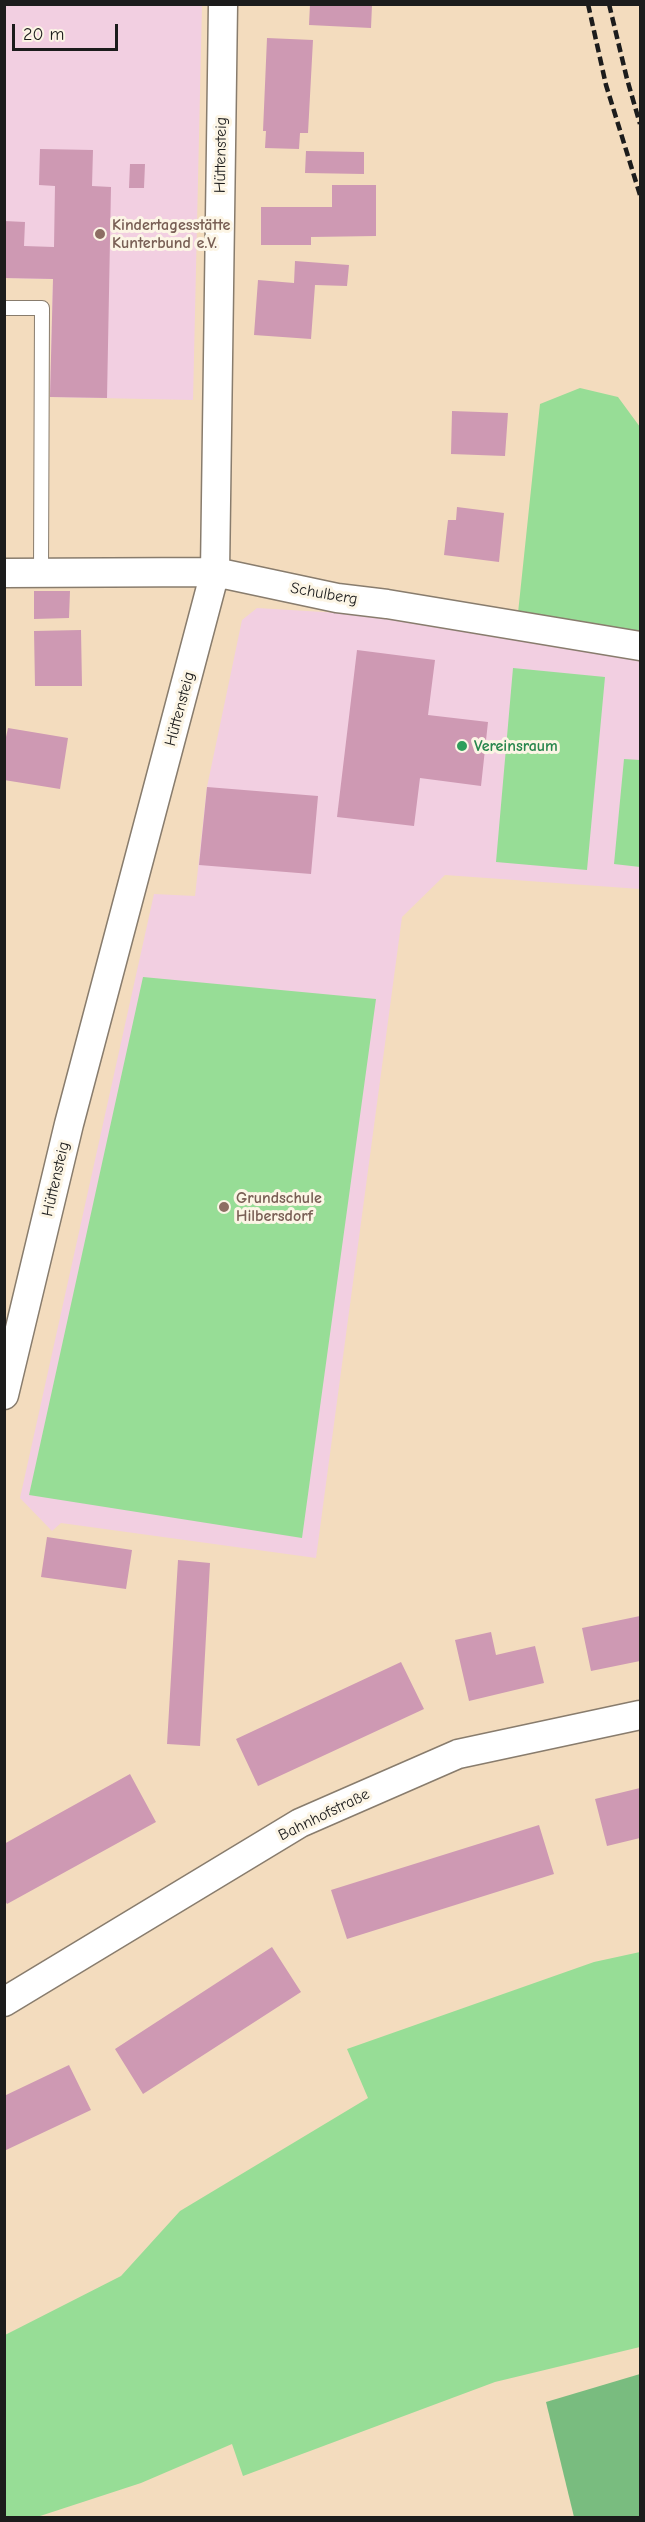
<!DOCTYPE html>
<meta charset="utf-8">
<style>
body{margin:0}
#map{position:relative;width:645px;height:2522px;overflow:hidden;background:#f3dcbe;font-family:"Comic Neue",sans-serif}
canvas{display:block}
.frame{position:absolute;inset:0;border:6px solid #1c1c1c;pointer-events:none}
.scale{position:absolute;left:12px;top:24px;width:106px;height:27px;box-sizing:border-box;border:3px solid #1c1c1c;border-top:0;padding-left:8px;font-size:18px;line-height:21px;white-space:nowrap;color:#1c1c1c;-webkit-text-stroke:4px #fcf5e5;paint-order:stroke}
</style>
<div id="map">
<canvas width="645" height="2522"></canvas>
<div class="frame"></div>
<div class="scale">20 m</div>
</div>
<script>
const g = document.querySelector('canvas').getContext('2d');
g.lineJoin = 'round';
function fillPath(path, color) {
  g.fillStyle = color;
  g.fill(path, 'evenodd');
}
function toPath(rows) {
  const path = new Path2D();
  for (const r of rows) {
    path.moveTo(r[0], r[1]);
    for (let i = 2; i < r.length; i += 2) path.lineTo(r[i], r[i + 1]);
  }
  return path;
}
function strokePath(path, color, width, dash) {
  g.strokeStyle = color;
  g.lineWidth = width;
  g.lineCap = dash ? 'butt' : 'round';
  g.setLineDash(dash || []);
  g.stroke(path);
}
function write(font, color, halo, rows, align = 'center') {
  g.font = font + ' "Comic Neue",sans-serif';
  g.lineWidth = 6;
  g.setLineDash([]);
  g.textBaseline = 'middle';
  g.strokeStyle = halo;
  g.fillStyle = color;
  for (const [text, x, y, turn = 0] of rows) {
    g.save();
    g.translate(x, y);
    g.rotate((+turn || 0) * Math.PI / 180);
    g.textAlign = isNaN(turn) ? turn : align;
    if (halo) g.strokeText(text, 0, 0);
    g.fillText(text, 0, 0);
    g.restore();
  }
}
fillPath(toPath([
 [5,5,202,5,193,400,50,397,53,279,5,278],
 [257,608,357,614,510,634,640,658,640,889,445,875,402,917,316,1558,61,1523,52,1531,20,1498,154,894,195,896,207,787,242,620]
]), '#f2cfe1');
fillPath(toPath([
 [580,388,618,397,640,427,640,635,518,613,540,404],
 [513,668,605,677,587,870,496,862],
 [624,759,640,760,640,867,614,864],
 [143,977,376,999,302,1538,29,1495],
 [640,1952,640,2347,495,2382,243,2476,232,2444,141,2483,37,2517,5,2517,5,2335,121,2276,180,2211,368,2098,347,2049,594,1962]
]), '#97dd96');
fillPath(toPath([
 [640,2374,640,2517,574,2517,546,2402]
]), '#79bc7f');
fillPath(toPath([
 [310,4,372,5,371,28,309,25],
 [267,38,313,40,308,133,300,133,299,149,265,148,266,131,263,131],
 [40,149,93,150,92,186,111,187,107,398,50,397,53,279,4,278,4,221,25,222,24,246,54,247,55,186,39,185],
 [306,151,364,152,364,174,305,173],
 [130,164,145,164,144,188,129,188],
 [332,185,376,185,376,236,311,237,311,245,261,245,261,207,332,207],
 [295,261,349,265,347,286,315,285,311,339,254,335,258,280,294,283],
 [452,411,508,413,505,456,451,454],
 [457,507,504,513,499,562,444,555,448,520,456,520],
 [34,591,70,591,69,618,34,619],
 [81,630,82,686,35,686,34,631],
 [357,650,435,660,428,715,488,722,481,786,420,778,414,826,337,817],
 [8,728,68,738,60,789,4,780,4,746],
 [207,787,318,796,311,874,199,865],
 [47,1537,132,1550,126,1589,41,1577],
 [178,1560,210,1563,200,1746,167,1744],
 [640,1616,640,1661,591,1671,582,1628],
 [491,1632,496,1655,535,1646,544,1683,469,1701,455,1640],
 [401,1662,424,1709,258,1786,236,1739],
 [130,1774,156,1822,7,1904,4,1899,4,1844],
 [640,1788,640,1838,607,1846,595,1799],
 [539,1825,554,1874,347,1939,331,1890],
 [272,1947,301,1992,143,2094,115,2049],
 [69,2065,91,2110,4,2151,4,2096]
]), '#ce99b3');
const service = toPath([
 [4,308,42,308,41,573]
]);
const minor = toPath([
 [4,573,215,572,337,598,387,604,640,646],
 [4,1395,69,1124,215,572,223,4],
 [4,2002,300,1823,458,1754,640,1715]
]);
strokePath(service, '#887c6d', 16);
strokePath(minor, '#887c6d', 31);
strokePath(service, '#fff', 14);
strokePath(minor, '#fff', 28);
strokePath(toPath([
 [588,4,606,85,640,195],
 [609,4,627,79,640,124]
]), '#1c1c1c', 4.5, [9, 4.5]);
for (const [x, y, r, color] of [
 [100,234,6,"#8d6e63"],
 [462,746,6,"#2e9e5b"],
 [224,1207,6,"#8d6e63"]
]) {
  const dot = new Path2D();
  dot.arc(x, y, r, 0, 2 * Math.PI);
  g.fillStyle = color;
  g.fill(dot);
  strokePath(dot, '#fcf5e5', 2);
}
write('16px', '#1c1c1c', '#fcf5e5', [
 ["Hüttensteig",221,155,-89],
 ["Schulberg",324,594,10],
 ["Hüttensteig",180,709,-75],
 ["Hüttensteig",56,1179,-77],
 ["Bahnhofstraße",324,1815,-26]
]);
write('bold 16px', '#785e54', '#fcf5e5', [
 ["Kindertagesstätte",112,225],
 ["Kunterbund e.V.",112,243],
 ["Grundschule",236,1198],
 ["Hilbersdorf",236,1216]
], 'left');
write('bold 16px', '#27864d', '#fcf5e5', [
 ["Vereinsraum",474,746]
], 'left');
</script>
